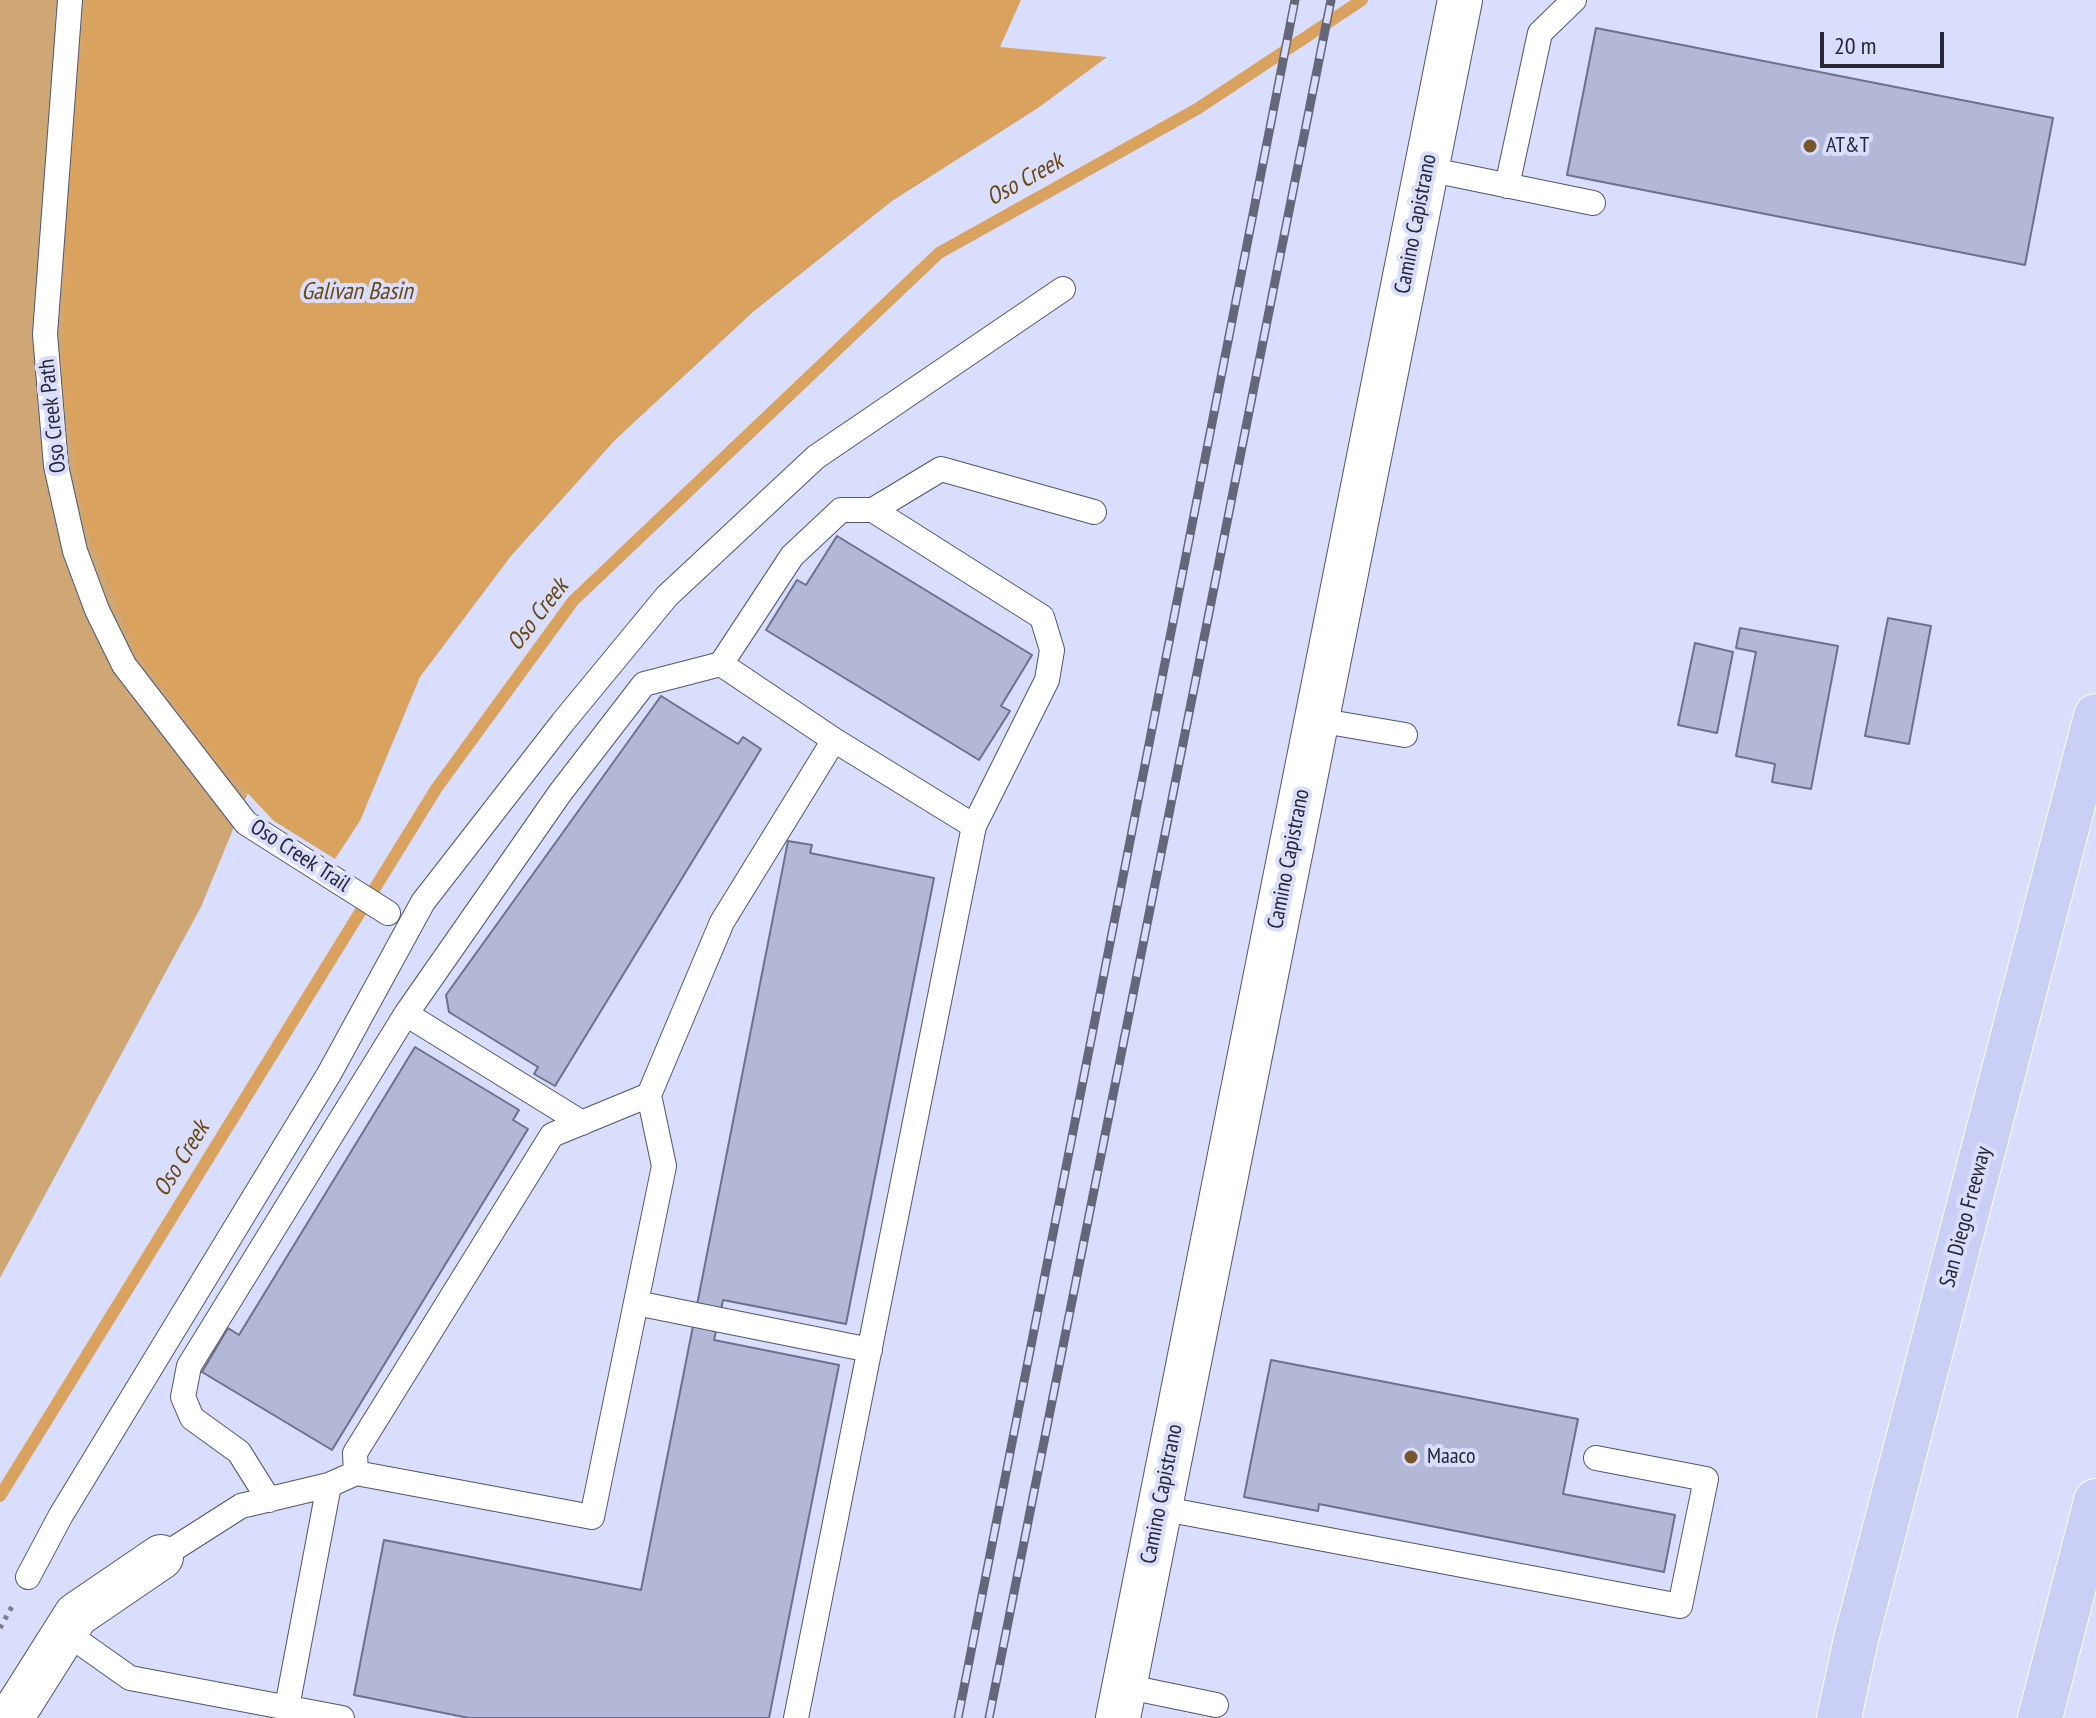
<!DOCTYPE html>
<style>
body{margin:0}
#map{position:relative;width:2096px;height:1718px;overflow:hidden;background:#d9defd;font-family:"PT Sans Narrow",sans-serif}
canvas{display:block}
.scale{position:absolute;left:1820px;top:32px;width:124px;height:36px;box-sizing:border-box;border:4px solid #262733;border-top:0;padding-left:10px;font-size:24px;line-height:28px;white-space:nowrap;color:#262733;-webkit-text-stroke:6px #d9defd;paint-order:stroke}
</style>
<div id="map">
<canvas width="2096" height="1718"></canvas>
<div class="scale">20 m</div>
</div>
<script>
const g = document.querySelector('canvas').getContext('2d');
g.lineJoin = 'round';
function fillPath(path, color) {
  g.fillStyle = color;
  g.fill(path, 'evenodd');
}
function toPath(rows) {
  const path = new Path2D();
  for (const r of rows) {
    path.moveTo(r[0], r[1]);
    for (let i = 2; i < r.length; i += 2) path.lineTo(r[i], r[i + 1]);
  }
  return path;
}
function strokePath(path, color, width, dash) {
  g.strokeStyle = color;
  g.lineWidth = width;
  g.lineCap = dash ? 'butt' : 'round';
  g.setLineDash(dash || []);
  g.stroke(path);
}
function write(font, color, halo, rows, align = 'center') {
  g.font = font + ' "PT Sans Narrow",sans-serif';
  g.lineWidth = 8;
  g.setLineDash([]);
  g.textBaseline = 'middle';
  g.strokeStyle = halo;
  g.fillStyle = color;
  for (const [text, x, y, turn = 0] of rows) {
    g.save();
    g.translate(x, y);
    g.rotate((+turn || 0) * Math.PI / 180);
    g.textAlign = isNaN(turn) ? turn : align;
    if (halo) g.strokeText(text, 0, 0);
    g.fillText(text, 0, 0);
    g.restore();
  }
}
fillPath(toPath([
 [0,0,1017,0,313,635,201,907,0,1278]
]), '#cfa775');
fillPath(toPath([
 [86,0,1021,0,1000,47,1107,57,1038,108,892,201,753,312,615,440,511,556,420,677,360,821,335,859,274,821,216,760,135,651,83,520,62,377,67,179]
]), '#d9a35f');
strokePath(toPath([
 [0,1496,436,789,573,601,939,253,1197,109,1362,0]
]), '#d9a35f', 12);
const building = toPath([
 [1596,28,2053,118,2025,265,1567,175,1596,28],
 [837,536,1032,655,1001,706,1010,711,979,760,766,630,797,580,806,585,837,536],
 [1888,618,1931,626,1909,744,1865,736,1888,618],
 [1740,628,1838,646,1811,789,1772,782,1775,764,1736,756,1756,652,1736,648,1740,628],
 [1695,643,1733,652,1717,733,1678,725,1695,643],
 [661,696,738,744,743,737,761,749,555,1086,534,1074,538,1067,449,1012,446,995,661,696],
 [788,841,812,845,810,853,934,878,846,1324,723,1300,721,1310,697,1305,788,841],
 [415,1047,519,1110,513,1120,528,1129,332,1450,202,1372,228,1328,239,1335,415,1047],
 [693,1326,716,1331,714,1340,839,1365,769,1718,469,1718,354,1695,384,1540,641,1590,693,1326],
 [1271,1360,1578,1419,1563,1494,1675,1515,1664,1572,1319,1504,1318,1511,1244,1497,1271,1360]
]);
fillPath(building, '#b3b8d6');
strokePath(building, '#6d718c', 2);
const service = toPath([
 [70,0,45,334,56,466,75,551,97,610,124,665,246,823,388,913],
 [1427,169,1593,203],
 [1507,186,1540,33,1574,0],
 [1317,720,1405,735],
 [974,826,834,740,721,664,792,556,841,510,873,510,941,469,1094,512],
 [406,1014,582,1123],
 [636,1303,870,1350],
 [356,1473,355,1453,552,1135,649,1095],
 [269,1500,239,1452,192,1418,183,1397,189,1366,406,1014,560,793,644,684,721,664],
 [1159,1508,1680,1606,1706,1479,1596,1458],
 [161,1557,241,1506,329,1485,356,1473,592,1517,664,1166,649,1095,722,922,834,740],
 [28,1577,61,1515,329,1074,423,902,563,722,667,596,816,457,1063,289],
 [65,1632,130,1678,342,1718],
 [1124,1686,1216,1705],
 [287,1707,329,1485],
 [796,1718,974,826,1047,680,1052,650,1042,617,873,510]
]);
const minor = toPath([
 [11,1718,76,1615,161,1557]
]);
const tertiary = toPath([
 [1118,1718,1460,0]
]);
const motorway = toPath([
 [1839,1718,1856,1639,2096,716],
 [2040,1718,2096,1501]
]);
strokePath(service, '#51556f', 26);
strokePath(minor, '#51556f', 46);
strokePath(tertiary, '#51556f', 46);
strokePath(motorway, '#fff', 46);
strokePath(toPath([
 [0,1628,14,1603]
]), '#7a7d91', 5, [4, 6]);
strokePath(service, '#fff', 24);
strokePath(minor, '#fff', 44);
strokePath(tertiary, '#fff', 44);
strokePath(motorway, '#c9cff5', 44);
const rail = toPath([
 [958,1718,1295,0],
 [989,1718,1331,0]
]);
strokePath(rail, '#646779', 9);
strokePath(rail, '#d9defd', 6, [18]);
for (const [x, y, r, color] of [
 [1810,146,8,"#77562c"],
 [1411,1457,8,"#77562c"]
]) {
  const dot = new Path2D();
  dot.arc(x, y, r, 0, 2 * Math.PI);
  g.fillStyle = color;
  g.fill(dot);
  strokePath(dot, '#d9defd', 3);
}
write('22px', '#262733', '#d9defd', [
 ["AT&T",1826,146],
 ["Maaco",1427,1457]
], 'left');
write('22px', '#262733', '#d9defd', [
 ["Camino Capistrano",1416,224,-79],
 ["Oso Creek Path",53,416,-96],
 ["Oso Creek Trail",300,856,33],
 ["Camino Capistrano",1289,859,-79],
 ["San Diego Freeway",1966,1217,-75],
 ["Camino Capistrano",1162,1494,-79]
]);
write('italic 24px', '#6a4611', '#d9defd', [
 ["Oso Creek",1025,180,-29],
 ["Galivan Basin",357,292],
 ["Oso Creek",538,615,-52],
 ["Oso Creek",182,1159,-58]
]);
</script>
